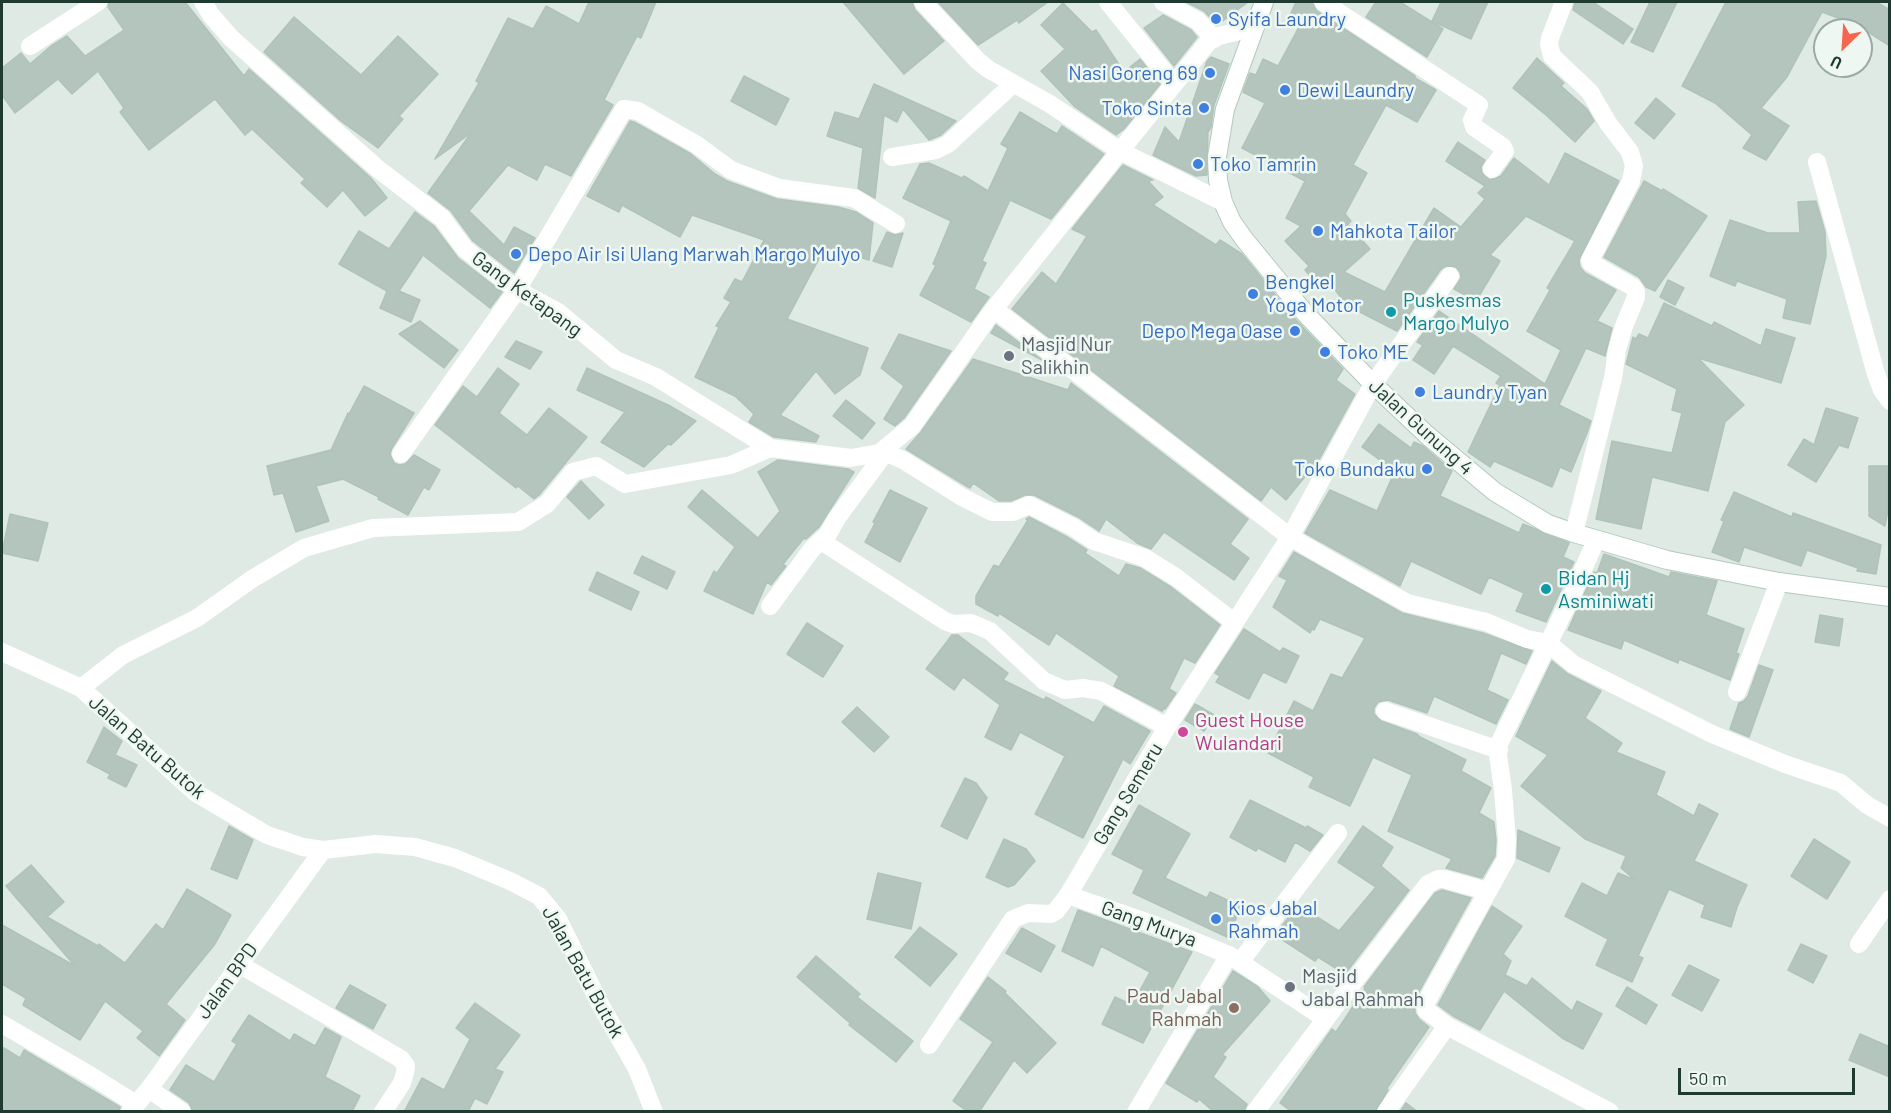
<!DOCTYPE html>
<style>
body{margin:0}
#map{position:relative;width:1891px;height:1113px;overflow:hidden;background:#deeae3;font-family:Barlow,sans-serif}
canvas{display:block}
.frame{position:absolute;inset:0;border:3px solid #1f3a30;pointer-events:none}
.north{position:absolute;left:1813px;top:18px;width:60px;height:60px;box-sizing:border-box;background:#eef7f1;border:2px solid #9baba4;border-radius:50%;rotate:205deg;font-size:16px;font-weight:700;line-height:24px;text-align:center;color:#1f3a30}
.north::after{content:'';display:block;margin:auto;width:21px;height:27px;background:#f56650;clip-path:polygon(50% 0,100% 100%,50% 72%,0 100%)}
.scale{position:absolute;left:1678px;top:1068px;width:177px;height:27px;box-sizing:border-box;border:3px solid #1f3a30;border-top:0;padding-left:8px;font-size:18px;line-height:21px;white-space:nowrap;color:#1f3a30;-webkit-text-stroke:4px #eef7f1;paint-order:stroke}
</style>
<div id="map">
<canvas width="1891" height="1113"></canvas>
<div class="frame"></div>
<div class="north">U</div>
<div class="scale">50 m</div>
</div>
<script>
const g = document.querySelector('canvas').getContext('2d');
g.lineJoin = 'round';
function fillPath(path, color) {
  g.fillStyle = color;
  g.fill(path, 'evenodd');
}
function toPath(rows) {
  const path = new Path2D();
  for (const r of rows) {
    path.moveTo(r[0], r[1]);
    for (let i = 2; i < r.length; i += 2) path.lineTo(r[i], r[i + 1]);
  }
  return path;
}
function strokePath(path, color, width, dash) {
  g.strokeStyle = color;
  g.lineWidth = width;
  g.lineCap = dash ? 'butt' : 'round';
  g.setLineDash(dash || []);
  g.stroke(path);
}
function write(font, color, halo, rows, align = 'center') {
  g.font = font + ' Barlow,sans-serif';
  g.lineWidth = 5;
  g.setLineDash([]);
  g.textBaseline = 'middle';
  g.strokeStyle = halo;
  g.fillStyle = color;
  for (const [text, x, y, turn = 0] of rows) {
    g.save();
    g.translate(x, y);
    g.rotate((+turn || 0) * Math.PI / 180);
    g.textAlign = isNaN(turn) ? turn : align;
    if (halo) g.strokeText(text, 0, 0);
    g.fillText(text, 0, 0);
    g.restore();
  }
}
const building = toPath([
 [109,2,185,2,244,76,249,69,371,178,387,198,365,216,343,190,327,207,301,183,305,179,252,129,245,135,215,99,149,150,120,112,124,108,98,71,72,94,58,79,15,113,2,95,2,68,21,53,30,64,51,46,67,36,85,56,124,30,108,7,109,2],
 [589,2,656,2,641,38,637,36,604,100,613,105,571,176,545,164,537,180,508,165,469,211,504,245,514,227,535,238,514,273,473,241,451,211,428,193,471,133,435,159,479,83,476,81,508,18,533,29,546,6,579,24,589,2],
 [843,2,912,2,915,10,944,41,904,74,843,2],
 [938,2,1048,2,1019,23,1017,20,978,45,938,2],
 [1186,2,1248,2,1217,25,1204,11,1186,2],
 [1296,2,1312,2,1317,11,1415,76,1415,78,1436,90,1417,122,1386,105,1353,165,1367,173,1345,214,1351,221,1348,224,1370,249,1344,272,1385,292,1434,208,1461,227,1485,199,1478,193,1485,186,1446,161,1458,142,1485,160,1481,167,1482,173,1490,180,1501,176,1514,158,1549,185,1565,153,1619,181,1579,260,1580,267,1585,273,1616,290,1597,321,1612,328,1605,356,1586,348,1559,405,1591,421,1587,433,1571,472,1560,467,1552,487,1494,461,1490,467,1468,452,1500,385,1496,383,1501,376,1453,346,1434,374,1413,360,1423,345,1417,342,1439,311,1545,384,1561,350,1527,331,1550,290,1547,288,1575,241,1526,216,1490,255,1500,261,1476,301,1454,289,1461,278,1460,272,1456,267,1446,266,1441,269,1397,331,1354,309,1351,311,1330,283,1322,290,1305,270,1309,266,1285,241,1301,226,1286,218,1305,181,1242,148,1265,103,1243,92,1250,73,1256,75,1263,59,1278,66,1299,27,1287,22,1296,2],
 [1376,2,1400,2,1443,29,1427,57,1366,17,1376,2],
 [1441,2,1488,2,1471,39,1432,21,1441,2],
 [1575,2,1593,2,1633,29,1623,44,1573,10,1575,2],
 [1650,2,1677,2,1653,52,1631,42,1650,2],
 [1726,2,1876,2,1890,10,1890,46,1857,25,1822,12,1787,77,1761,108,1789,126,1766,160,1743,148,1752,135,1715,103,1682,86,1726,2],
 [1063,3,1092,32,1096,30,1124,72,1140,59,1160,84,1124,129,1116,135,1075,107,1041,71,1065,49,1041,25,1063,3],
 [1163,15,1191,30,1197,37,1174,66,1144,28,1163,15],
 [294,17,361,75,398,36,438,74,399,116,403,119,378,148,341,121,264,52,294,17],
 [1211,57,1229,64,1214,105,1211,127,1209,131,1208,130,1207,175,1196,176,1153,155,1165,127,1179,142,1207,61,1211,57],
 [1537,58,1564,83,1561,86,1587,109,1594,121,1575,142,1546,115,1513,88,1537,58],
 [744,76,789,99,776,125,731,101,744,76],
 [874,84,956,121,941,135,929,140,903,109,897,122,884,115,875,198,858,188,863,148,827,136,835,112,859,119,874,84],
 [1656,98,1675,114,1654,139,1635,123,1656,98],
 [1020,112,1057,134,1062,126,1104,154,1051,219,1010,200,982,261,986,263,974,289,989,297,971,322,920,295,936,265,933,264,951,221,903,198,920,164,929,163,962,178,964,176,988,191,1008,148,1001,144,1020,112],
 [630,121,634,122,691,154,715,174,727,181,777,199,838,207,856,212,873,223,869,260,836,250,834,257,822,253,787,319,868,348,860,375,835,394,816,371,780,415,819,436,816,442,774,437,749,422,754,414,735,396,695,377,719,327,716,326,731,302,724,298,735,279,742,282,764,240,692,215,680,237,622,205,619,212,587,196,630,121],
 [1123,165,1153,180,1148,181,1163,197,1153,205,1216,245,1220,240,1242,254,1295,319,1343,369,1336,380,1355,394,1320,458,1286,500,1271,487,1261,501,1012,309,1042,272,1056,284,1087,236,1072,229,1123,165],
 [1644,181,1662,191,1663,189,1707,216,1655,291,1646,287,1639,277,1604,257,1644,181],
 [1816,201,1825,232,1826,256,1810,324,1783,318,1787,299,1737,281,1735,286,1710,276,1730,220,1768,233,1800,233,1798,202,1816,201],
 [415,212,434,226,458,258,502,292,490,308,423,255,399,291,420,300,411,322,380,308,387,291,339,264,359,231,389,249,415,212],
 [887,232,895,235,903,233,892,267,873,261,887,232],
 [1668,280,1684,288,1675,305,1660,297,1668,280],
 [1664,303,1712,326,1714,322,1761,346,1766,329,1795,338,1781,383,1698,358,1744,405,1725,422,1708,491,1652,477,1641,529,1596,519,1612,441,1672,453,1682,413,1672,410,1677,389,1626,364,1633,337,1636,339,1639,334,1648,338,1664,303],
 [420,321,458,350,444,368,399,334,420,321],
 [996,325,1042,360,991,333,996,325],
 [899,334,951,351,904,418,895,426,884,419,904,386,881,368,899,334],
 [516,341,542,352,530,369,505,357,516,341],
 [973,359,1068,390,1071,383,1248,519,1230,544,1249,558,1234,580,1164,532,1151,549,1137,543,1106,519,1099,531,1078,517,1034,495,1025,495,1011,501,999,501,973,483,970,488,968,487,906,449,921,432,973,359],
 [498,368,519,384,499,413,527,435,549,408,587,437,539,495,534,499,518,486,516,488,435,425,463,386,477,397,498,368],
 [587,368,668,405,696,421,671,445,668,444,644,467,601,442,625,412,577,390,587,368],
 [364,386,414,413,392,448,390,454,394,463,399,465,405,464,414,455,440,470,429,490,424,487,408,515,378,499,379,497,343,479,316,486,329,521,296,532,283,493,274,495,267,466,331,450,348,413,349,414,364,386],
 [846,400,875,423,862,439,833,416,846,400],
 [1826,408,1858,418,1848,448,1839,445,1816,482,1788,465,1804,439,1814,445,1826,408],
 [1379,424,1411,448,1414,442,1423,446,1452,471,1440,496,1519,533,1523,524,1569,543,1563,557,1574,562,1546,622,1516,611,1524,593,1489,577,1481,594,1411,561,1400,586,1305,533,1330,490,1377,511,1395,471,1362,447,1379,424],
 [778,460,848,469,854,472,819,527,806,539,804,538,783,564,786,566,771,585,767,582,753,614,704,591,714,571,717,573,735,547,688,507,702,490,758,538,780,511,758,472,778,460],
 [1869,466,1888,466,1888,510,1885,526,1869,516,1869,466],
 [581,481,604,505,589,519,567,497,581,481],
 [890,490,927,508,900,562,865,542,875,523,873,522,890,490],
 [1734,492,1792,517,1793,513,1881,545,1876,574,1857,571,1858,568,1807,550,1801,566,1744,547,1739,562,1712,552,1724,521,1721,520,1734,492],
 [10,514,48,523,38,561,2,553,10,514],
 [1029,517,1067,537,1087,550,1085,553,1119,576,1126,564,1140,568,1171,587,1220,625,1195,663,1184,658,1169,689,1176,693,1165,709,1164,708,1162,711,1114,686,1119,676,1056,633,1049,645,999,613,998,616,976,604,976,596,994,565,999,567,1028,520,1026,519,1029,517],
 [1294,552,1402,613,1483,633,1532,651,1526,664,1501,653,1487,690,1508,700,1496,724,1434,696,1427,713,1388,700,1378,702,1374,708,1374,714,1381,721,1417,734,1420,737,1466,760,1461,771,1491,788,1479,813,1494,822,1496,840,1495,856,1482,878,1446,868,1452,859,1388,831,1412,775,1373,757,1350,806,1309,787,1314,777,1268,753,1294,701,1313,711,1331,674,1342,678,1365,638,1320,619,1314,630,1312,629,1310,633,1273,607,1287,580,1279,576,1294,552],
 [1604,554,1669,577,1671,572,1717,581,1706,615,1744,629,1736,653,1739,654,1730,680,1679,659,1678,663,1624,640,1621,649,1568,630,1594,572,1597,573,1604,554],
 [642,556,675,572,667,589,634,573,642,556],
 [597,572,639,592,631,610,589,590,597,572],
 [1820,615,1843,619,1839,646,1815,642,1820,615],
 [807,623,843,646,823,677,787,654,807,623],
 [1244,629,1280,652,1283,648,1299,656,1286,683,1263,672,1249,699,1216,682,1220,676,1215,673,1244,629],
 [952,635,958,635,1008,673,1003,680,1044,700,1046,697,1094,723,1104,706,1150,731,1130,764,1123,759,1083,838,1035,814,1065,756,1020,732,1011,750,985,737,1000,705,963,677,954,690,926,669,952,635],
 [1552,661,1568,674,1601,691,1585,718,1622,743,1616,752,1665,772,1656,795,1694,816,1699,804,1718,814,1694,861,1747,885,1737,907,1731,927,1701,917,1705,905,1669,889,1638,956,1643,958,1632,982,1596,965,1608,939,1565,916,1582,883,1607,896,1618,873,1635,880,1621,868,1626,856,1585,839,1521,786,1548,755,1516,736,1552,661],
 [1759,665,1773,670,1749,737,1730,729,1739,703,1744,701,1748,696,1759,665],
 [1195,704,1214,715,1204,731,1185,720,1195,704],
 [857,707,889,737,874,752,842,722,857,707],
 [104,727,122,741,115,755,137,765,126,787,108,778,110,774,87,762,104,727],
 [965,778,976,783,987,798,967,839,941,826,965,778],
 [1250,800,1306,828,1307,826,1323,835,1310,851,1295,842,1285,862,1258,848,1256,851,1230,837,1250,800],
 [1139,805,1190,834,1165,878,1207,898,1210,892,1242,907,1227,937,1133,893,1144,870,1112,854,1139,805],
 [229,826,253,840,237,879,211,869,229,826],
 [1363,826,1393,847,1381,866,1409,890,1345,974,1318,957,1315,961,1275,935,1298,905,1339,931,1376,887,1338,862,1363,826],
 [1518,830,1560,848,1549,872,1517,858,1518,830],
 [1004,839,1026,849,1035,861,1014,885,1008,887,986,877,1004,839],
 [1814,839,1850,862,1827,899,1791,876,1814,839],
 [31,865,64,902,47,917,98,946,99,944,125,963,156,924,163,930,187,889,231,915,215,944,166,1004,185,1020,159,1056,137,1038,143,1031,105,1001,80,1040,23,1005,26,998,2,984,2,925,75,966,6,886,31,865],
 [878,873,921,883,911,929,867,919,878,873],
 [1442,890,1471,898,1415,999,1415,1013,1419,1019,1429,1027,1387,1088,1388,1090,1375,1112,1292,1112,1280,1103,1332,1029,1336,1032,1366,987,1364,987,1435,893,1442,890],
 [1492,906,1522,926,1503,954,1511,961,1505,975,1527,986,1532,978,1572,1011,1577,1001,1602,1014,1583,1049,1562,1038,1504,991,1480,1030,1453,1016,1438,1005,1492,906],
 [1078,910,1192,952,1143,1043,1102,1024,1115,997,1132,1005,1150,972,1101,946,1093,966,1062,951,1078,910],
 [920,927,957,954,930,986,895,957,920,927],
 [1022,928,1055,946,1041,972,1006,953,1022,928],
 [1801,944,1827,956,1813,983,1788,970,1801,944],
 [816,956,860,994,857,997,913,1041,896,1062,849,1025,850,1023,797,977,816,956],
 [1689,965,1719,980,1702,1011,1672,995,1689,965],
 [1233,971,1258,987,1270,1001,1222,1055,1226,1057,1213,1077,1247,1104,1244,1112,1214,1112,1199,1099,1197,1102,1166,1083,1233,971],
 [988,977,1006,991,1005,993,1056,1043,1027,1073,1014,1060,979,1112,968,1112,953,1101,993,1042,960,1019,988,977],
 [350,985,386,1005,373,1029,336,1008,350,985],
 [1627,987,1657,1005,1646,1024,1616,1006,1627,987],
 [475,1003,520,1035,495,1069,503,1072,487,1104,475,1098,468,1112,404,1112,422,1078,444,1090,470,1039,456,1028,475,1003],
 [249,1015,290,1041,294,1034,315,1046,325,1028,341,1037,325,1077,360,1096,352,1112,193,1112,189,1103,170,1090,186,1065,214,1082,237,1044,232,1041,249,1015],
 [1860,1034,1890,1047,1890,1077,1849,1060,1860,1034],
 [2,1047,20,1058,24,1050,120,1107,119,1112,2,1112,2,1047],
 [1406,1103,1418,1112,1400,1112,1406,1103]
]);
fillPath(building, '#b3c5bc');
strokePath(building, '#b0c3b9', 1.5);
const secondary = toPath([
 [1264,2,1225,109,1217,157,1218,180,1223,202,1232,222,1244,239,1304,312,1373,384,1427,435,1495,492,1548,524,1574,533,1667,560,1779,582,1890,597]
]);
strokePath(secondary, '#b1cabe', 20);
strokePath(toPath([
 [203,2,211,15,231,38,378,169,442,218,465,249,517,290,558,312,616,360,656,377,770,448,851,458,884,452,903,460,962,497,992,512,1013,512,1029,505,1073,527,1094,541,1145,558,1177,578,1234,622],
 [923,2,978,61,988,69,1050,104,1120,151,1209,41,1219,36,1255,27],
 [1108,2,1174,84],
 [1163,2,1198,21,1214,39],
 [1323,2,1479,105,1472,120,1474,127,1503,147,1505,151,1492,169],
 [1564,2,1550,38,1549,44,1552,56,1590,92,1608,123,1630,152,1634,166,1631,181,1590,260,1591,263,1633,287,1636,292,1636,297,1624,326,1617,350,1613,378,1574,533],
 [30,46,98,2],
 [892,157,936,150,948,144,1013,84],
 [1817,162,1876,374,1882,390,1890,401],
 [994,309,1290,537,1356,575,1407,603,1486,622,1527,639,1548,643,1573,664,1712,734,1785,764,1841,783,1867,805,1890,818],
 [884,452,882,451,912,426,994,309,1120,151,1223,202],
 [401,454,517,290,624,109,638,111,697,145,731,170,779,188,854,198,896,224],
 [1596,540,1571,597,1499,744,1498,755,1503,790,1507,840,1506,859,1425,1004,1426,1010,1447,1026,1610,1112],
 [821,541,945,621,953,624,971,623,990,631,1044,681,1065,690,1083,688,1101,691,1167,727],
 [770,606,812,549,828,534,837,518,885,453],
 [2,652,81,688,196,793,267,835,303,847,323,850,376,844,415,847,455,858,510,881,539,896,558,919,600,1004,637,1069,654,1112],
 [81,688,123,655,197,618,252,579,304,548,373,528,518,522,547,504,573,472,596,466,625,484,731,465,770,448],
 [1737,692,1779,582],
 [1385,711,1499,750],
 [1068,895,1155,925,1229,955,1324,1018],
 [1859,944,1890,899],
 [1240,962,1338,833],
 [239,964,401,1059,406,1066,405,1073,402,1083,383,1112],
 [2,1024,93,1077,136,1104],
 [929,1045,1013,919,1028,913,1051,914,1056,911,1068,895,1167,727,1290,537,1373,384,1450,276],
 [149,1089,182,1112],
 [130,1112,149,1089,323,850],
 [1136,1112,1229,955],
 [1255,1112,1428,884,1438,879,1444,879,1487,891],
 [1386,1112,1447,1026]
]), '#fff', 18);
strokePath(secondary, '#fff', 18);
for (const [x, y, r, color] of [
 [1216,19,6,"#3f7fe0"],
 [1210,73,6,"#3f7fe0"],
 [1285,90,6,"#3f7fe0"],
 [1204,108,6,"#3f7fe0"],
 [1198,164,6,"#3f7fe0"],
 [1318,231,6,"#3f7fe0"],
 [516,254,6,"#3f7fe0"],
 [1253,294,6,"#3f7fe0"],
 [1391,312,6,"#0f9aa8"],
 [1295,331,6,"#3f7fe0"],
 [1325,352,6,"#3f7fe0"],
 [1009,356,6,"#6b7280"],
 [1420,392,6,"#3f7fe0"],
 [1427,469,6,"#3f7fe0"],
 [1546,589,6,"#0f9aa8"],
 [1183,732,6,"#d1479c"],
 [1216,919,6,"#3f7fe0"],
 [1290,987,6,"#6b7280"],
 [1234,1008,6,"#8d6e63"]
]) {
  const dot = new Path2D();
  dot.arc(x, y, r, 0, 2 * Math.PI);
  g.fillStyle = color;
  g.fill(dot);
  strokePath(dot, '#eef7f1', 2);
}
write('20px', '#366cbe', '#eef7f1', [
 ["Syifa Laundry",1228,19],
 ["Nasi Goreng 69",1198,73,"right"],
 ["Dewi Laundry",1297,90],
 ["Toko Sinta",1192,108,"right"],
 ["Toko Tamrin",1210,164],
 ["Mahkota Tailor",1330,231],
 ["Depo Air Isi Ulang Marwah Margo Mulyo",528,254],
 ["Bengkel",1265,282],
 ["Yoga Motor",1265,305],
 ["Depo Mega Oase",1283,331,"right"],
 ["Toko ME",1337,352],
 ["Laundry Tyan",1432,392],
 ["Toko Bundaku",1415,469,"right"],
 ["Kios Jabal",1228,908],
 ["Rahmah",1228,931]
], 'left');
write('20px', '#1f3a30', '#eef7f1', [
 ["Gang Ketapang",527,294,36],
 ["Jalan Gunung 4",1421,427,42],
 ["Jalan Batu Butok",147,747,41],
 ["Gang Semeru",1128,794,-59],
 ["Gang Murya",1149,924,20],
 ["Jalan Batu Butok",583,972,61],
 ["Jalan BPD",227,981,-54]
]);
write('20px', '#0d838f', '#eef7f1', [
 ["Puskesmas",1403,300],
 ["Margo Mulyo",1403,323],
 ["Bidan Hj",1558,578],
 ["Asminiwati",1558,601]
], 'left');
write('20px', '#5b616d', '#eef7f1', [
 ["Masjid Nur",1021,344],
 ["Salikhin",1021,367],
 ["Masjid",1302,976],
 ["Jabal Rahmah",1302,999]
], 'left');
write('20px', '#b23c85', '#eef7f1', [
 ["Guest House",1195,720],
 ["Wulandari",1195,743]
], 'left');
write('20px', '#785e54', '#eef7f1', [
 ["Paud Jabal",1222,996],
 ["Rahmah",1222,1019]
], 'right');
</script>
